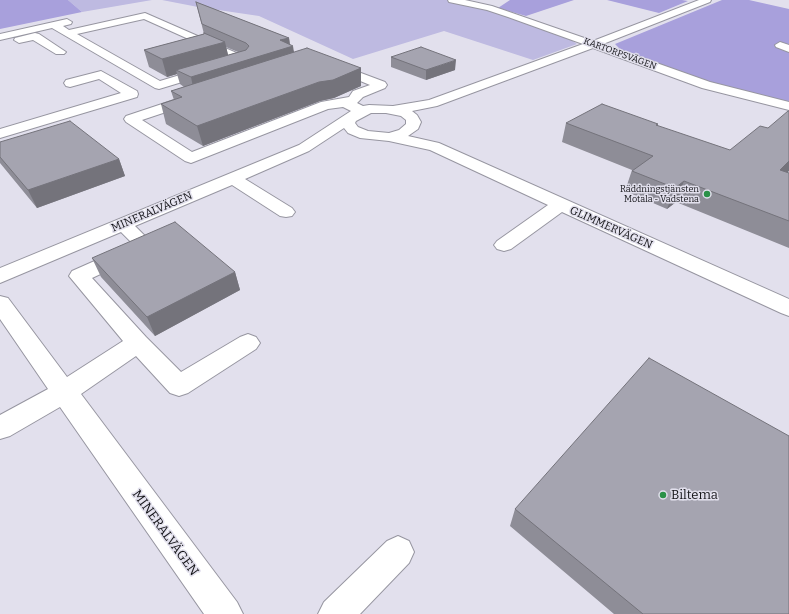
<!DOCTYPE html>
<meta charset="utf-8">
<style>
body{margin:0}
canvas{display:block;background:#e2e0ed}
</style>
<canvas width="789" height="614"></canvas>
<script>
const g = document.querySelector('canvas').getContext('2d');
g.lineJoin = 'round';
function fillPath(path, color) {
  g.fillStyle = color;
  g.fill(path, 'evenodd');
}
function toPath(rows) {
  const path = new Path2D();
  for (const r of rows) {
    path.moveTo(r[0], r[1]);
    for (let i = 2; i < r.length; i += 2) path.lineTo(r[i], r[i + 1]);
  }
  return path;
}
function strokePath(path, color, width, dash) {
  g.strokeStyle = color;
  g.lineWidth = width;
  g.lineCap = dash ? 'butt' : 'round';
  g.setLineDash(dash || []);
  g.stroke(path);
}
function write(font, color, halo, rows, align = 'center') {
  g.font = font + ' Bitter,serif';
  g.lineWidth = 3;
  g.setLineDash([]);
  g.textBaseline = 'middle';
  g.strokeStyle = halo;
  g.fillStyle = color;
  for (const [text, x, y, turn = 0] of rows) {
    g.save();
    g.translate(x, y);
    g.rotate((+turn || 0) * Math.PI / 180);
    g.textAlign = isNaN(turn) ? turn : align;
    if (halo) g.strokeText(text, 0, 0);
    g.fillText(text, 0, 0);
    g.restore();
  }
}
fillPath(toPath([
 [68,0,152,0,82,12],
 [162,0,448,0,491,8,559,31,577,44,533,60,444,31,353,59,259,16,198,7]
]), '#bebae1');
fillPath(toPath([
 [0,0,68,0,82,12,0,29],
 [510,0,574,0,526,16,498,8],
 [607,0,682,0,688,1,659,13],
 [722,0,749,0,789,9,789,103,695,78,622,51,615,44]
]), '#a8a0dc');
const minor = toPath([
 [448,0,465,0,492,6,593,41,699,0,711,0,710,2,603,44,710,82,789,102,789,110,702,88,593,48,437,106,412,111,417,115,421,122,418,129,408,136,439,143,789,299,789,316,781,313,562,212,511,249,504,251,497,249,494,245,497,241,548,205,430,150,389,141,360,138,348,133,344,128,309,151,245,179,292,208,295,212,292,216,286,217,280,216,232,185,135,226,155,246,152,250,92,278,146,337,181,372,240,337,248,334,256,337,260,343,256,349,188,393,179,396,170,393,136,356,81,394,237,602,243,614,204,614,60,407,10,436,0,439,0,415,48,389,0,319,0,296,8,298,67,377,123,341,69,276,72,271,133,244,121,232,0,283,0,268,299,145,351,111,343,107,328,109,191,163,185,161,126,122,124,119,126,116,186,96,196,96,198,99,196,102,142,120,192,152,321,102,349,97,353,91,370,85,329,68,327,66,329,64,337,64,385,82,387,85,385,88,363,97,357,103,363,106,369,105,393,106,429,100,583,44,508,17,487,10,449,2,448,0],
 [371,113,386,113,401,116,406,120,406,124,399,130,389,133,368,131,358,127,355,123,356,121,371,113],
 [145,13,248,58,250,60,248,62,159,89,155,88,52,28,0,40,0,34,67,19,72,22,71,24,63,26,69,30,145,13],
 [144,19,233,59,160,81,77,34,144,19],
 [35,33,39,34,66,52,64,54,56,54,33,40,19,43,14,40,15,38,35,33],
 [780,42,789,45,789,52,776,47,775,45,780,42],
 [101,71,137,91,138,94,137,97,0,138,0,129,121,93,99,79,70,87,66,86,64,83,66,80,101,71],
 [398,536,409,541,414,552,409,563,360,614,318,614,324,602,387,541,398,536]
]);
strokePath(minor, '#9796a1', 2);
fillPath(minor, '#fff');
fillPath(toPath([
 [196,2,289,38,290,44,294,52,361,68,361,86,334,98,320,101,203,146,166,124,161,104,174,100,171,91,184,87,180,84,177,74,167,77,149,67,144,50,204,34],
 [226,47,238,52,228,55],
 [391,57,455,70,426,80,391,67],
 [566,123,658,124,657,126,789,173,789,248,676,202,667,209,625,191,632,170,562,142],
 [0,142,119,159,125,176,37,208,0,163],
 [92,258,235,272,240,290,155,336,101,277],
 [515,509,789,614,614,614,510,526]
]), '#8e8d97');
fillPath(toPath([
 [289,38,290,47,293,46,295,59,194,92,191,77,280,40],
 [225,42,229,59,176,70,177,74,167,77,162,59],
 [456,60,455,70,426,80,426,70],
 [361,68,361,86,334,98,320,101,203,146,197,126,319,82],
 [119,159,125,176,37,208,28,190],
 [789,161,789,171,769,190,780,170],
 [684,181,676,202,667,209,675,188],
 [235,272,240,290,155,336,147,317]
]), '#74737b');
const building = toPath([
 [196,2,289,38,280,40,293,46,191,77,176,70,246,50,249,46,246,43,202,24,196,2],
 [204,33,225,42,162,59,144,50,204,34,204,33],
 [421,47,456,60,426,70,391,57,421,47],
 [307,48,361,68,333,80,319,82,197,126,161,104,182,97,171,91,307,48],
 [602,104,658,124,656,125,730,150,760,126,768,128,788,111,789,111,789,161,780,170,789,173,789,221,684,181,675,188,632,171,653,156,566,123,602,104],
 [70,121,119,159,28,190,0,157,0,142,70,121],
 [175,222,235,272,147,317,92,258,175,222],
 [649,358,789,436,789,614,643,614,515,509,649,358]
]);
fillPath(building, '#a5a4b0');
strokePath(building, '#74737b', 1);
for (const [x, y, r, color] of [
 [707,194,4,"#2a9147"],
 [663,495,4,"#2a9147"]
]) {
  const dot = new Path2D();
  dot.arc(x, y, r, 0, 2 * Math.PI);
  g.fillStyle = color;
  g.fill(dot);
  strokePath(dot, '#e2e0ed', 1.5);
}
write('9px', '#121216', '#e2e0ed', [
 ["KARTORPSVÄGEN",620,54,20]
]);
write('9px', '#121216', '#e2e0ed', [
 ["Räddningstjänsten",699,189],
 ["Motala - Vadstena",699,199]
], 'right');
write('11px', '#121216', '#e2e0ed', [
 ["MINERALVÄGEN",152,212,-23],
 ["GLIMMERVÄGEN",611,228,24]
]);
write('13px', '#121216', '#e2e0ed', [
 ["Biltema",671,495]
], 'left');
write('13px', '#121216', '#e2e0ed', [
 ["MINERALVÄGEN",165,533,54]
]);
</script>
